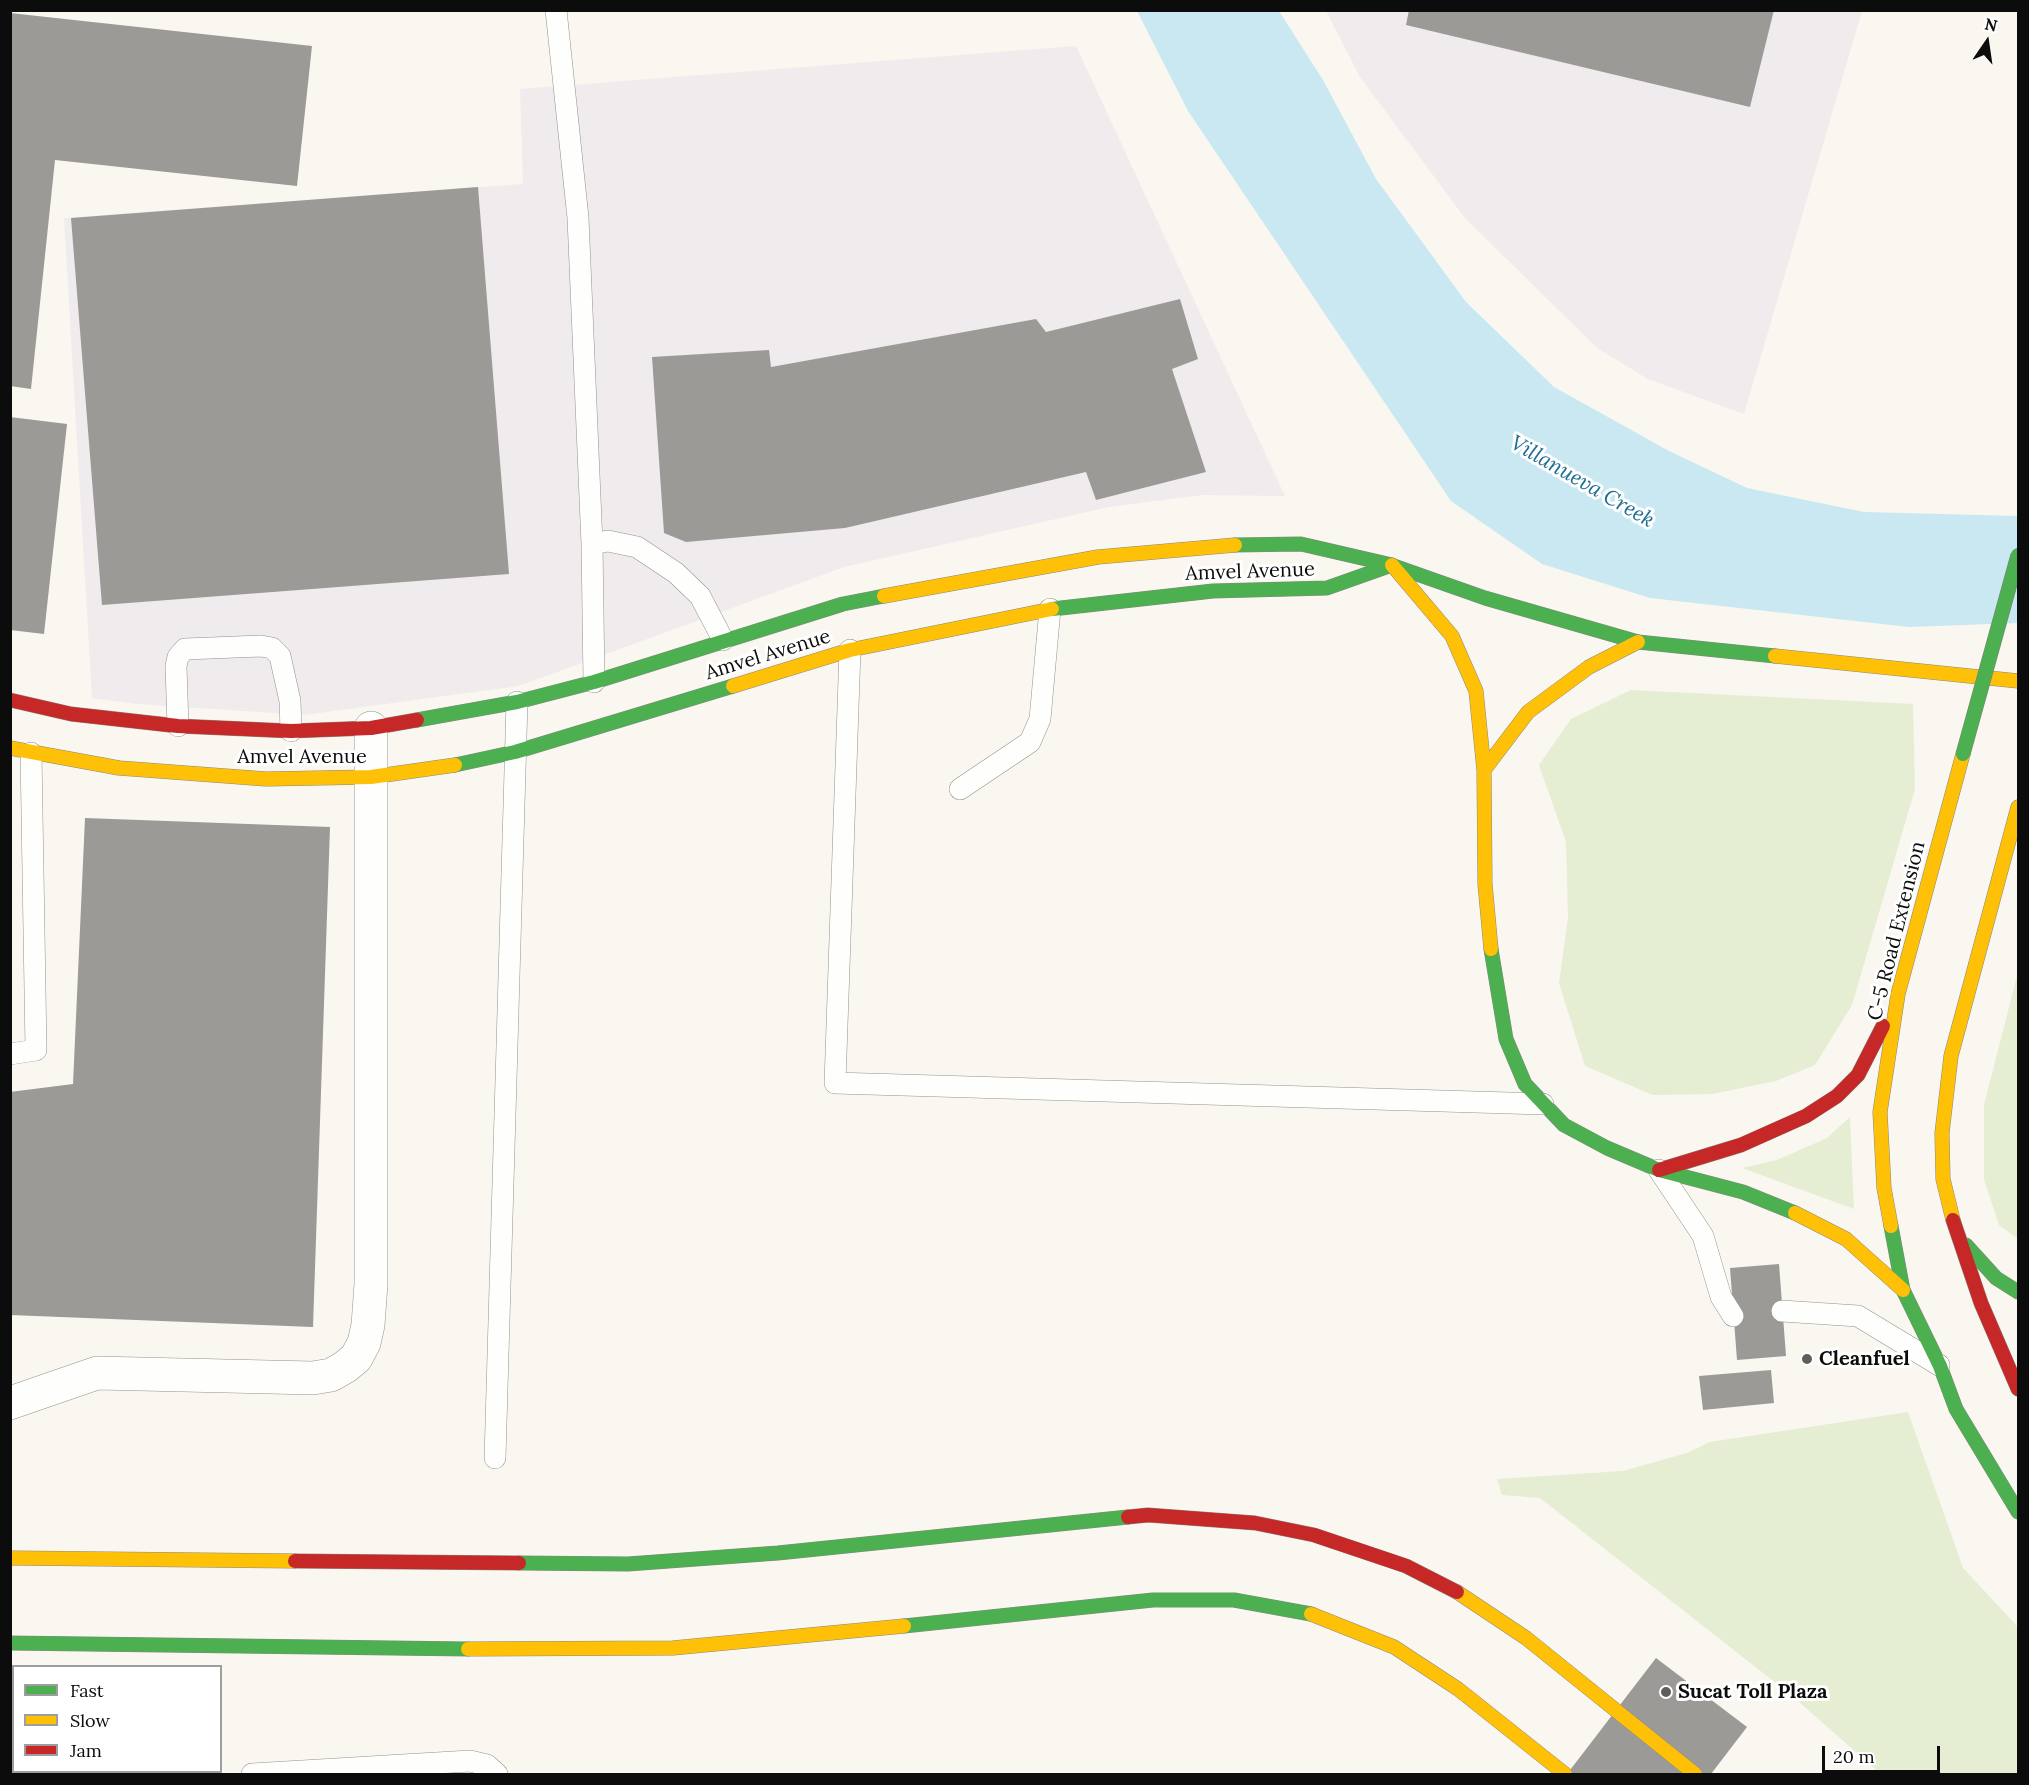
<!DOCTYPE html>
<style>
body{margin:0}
#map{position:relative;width:2029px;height:1785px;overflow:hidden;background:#f9f7f0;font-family:Lora,serif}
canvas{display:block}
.frame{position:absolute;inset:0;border:12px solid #0c0c0c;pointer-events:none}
.legend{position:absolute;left:12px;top:1665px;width:210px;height:108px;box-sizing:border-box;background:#fff;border:2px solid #9e9e9e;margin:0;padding:8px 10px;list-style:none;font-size:18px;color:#0c0c0c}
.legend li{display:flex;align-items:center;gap:12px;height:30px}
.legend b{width:30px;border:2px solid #9e9e9e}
.north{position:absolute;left:1957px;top:12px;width:60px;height:60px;-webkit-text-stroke:4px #fff;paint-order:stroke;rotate:13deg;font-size:16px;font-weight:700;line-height:24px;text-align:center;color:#0c0c0c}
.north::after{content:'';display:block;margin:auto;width:21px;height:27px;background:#0c0c0c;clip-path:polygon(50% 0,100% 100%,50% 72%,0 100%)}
.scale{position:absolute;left:1822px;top:1746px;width:118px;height:27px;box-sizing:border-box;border:3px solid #0c0c0c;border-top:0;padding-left:8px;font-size:18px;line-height:21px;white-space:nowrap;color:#0c0c0c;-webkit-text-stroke:4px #fff;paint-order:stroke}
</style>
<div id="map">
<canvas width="2029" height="1785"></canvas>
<div class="frame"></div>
<ul class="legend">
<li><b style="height:8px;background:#4caf50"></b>Fast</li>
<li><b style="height:8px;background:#ffc107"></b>Slow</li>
<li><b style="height:8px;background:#c62828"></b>Jam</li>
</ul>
<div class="north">N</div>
<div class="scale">20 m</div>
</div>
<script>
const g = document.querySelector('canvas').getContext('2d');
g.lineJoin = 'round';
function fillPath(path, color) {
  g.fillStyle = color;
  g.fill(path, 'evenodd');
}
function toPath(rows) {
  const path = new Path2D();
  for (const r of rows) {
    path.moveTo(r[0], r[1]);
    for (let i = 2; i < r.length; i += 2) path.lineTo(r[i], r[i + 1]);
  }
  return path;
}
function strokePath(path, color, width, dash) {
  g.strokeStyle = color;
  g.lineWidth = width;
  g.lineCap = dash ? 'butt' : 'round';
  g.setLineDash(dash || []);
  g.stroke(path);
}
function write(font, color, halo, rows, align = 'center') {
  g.font = font + ' Lora,serif';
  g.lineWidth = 6;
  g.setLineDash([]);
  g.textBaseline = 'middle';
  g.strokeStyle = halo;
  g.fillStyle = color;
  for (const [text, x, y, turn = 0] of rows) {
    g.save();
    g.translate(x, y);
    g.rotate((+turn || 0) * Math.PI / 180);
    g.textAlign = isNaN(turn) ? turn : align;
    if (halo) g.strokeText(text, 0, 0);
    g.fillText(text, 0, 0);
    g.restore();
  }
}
fillPath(toPath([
 [1326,11,1862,11,1744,414,1648,379,1597,348,1465,218,1360,77],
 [1076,46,1285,496,1202,495,1109,507,844,567,519,686,304,715,137,704,92,698,64,218,523,184,520,89]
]), '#f0ebed');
fillPath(toPath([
 [1631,690,1913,704,1915,789,1852,1005,1815,1065,1776,1081,1712,1094,1653,1095,1585,1066,1559,983,1568,917,1566,842,1539,765,1571,719],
 [2018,972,2018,1239,1999,1225,1984,1179,1984,1105],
 [1850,1117,1854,1209,1742,1168,1777,1160,1827,1138],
 [1908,1412,1963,1568,2018,1627,2018,1774,1881,1774,1791,1695,1540,1498,1502,1495,1497,1479,1623,1471,1687,1453,1710,1442]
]), '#e5edd2');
fillPath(toPath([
 [1137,11,1279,11,1323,80,1376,179,1466,302,1554,387,1669,451,1747,488,1864,512,2018,516,2018,623,1909,627,1650,598,1542,564,1451,501,1188,111]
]), '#c9e8f1');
fillPath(toPath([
 [1409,10,1774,10,1750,107,1406,25],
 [10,13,312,46,297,186,55,160,31,389,10,386],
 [478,187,509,574,102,605,71,218],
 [1180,299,1198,359,1172,369,1206,472,1096,500,1086,472,845,528,686,542,664,533,652,357,769,350,771,367,1036,319,1046,332],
 [10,417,67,424,44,634,10,630],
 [85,818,330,827,313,1327,10,1315,10,1092,73,1084],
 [1779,1264,1786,1356,1737,1360,1730,1268],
 [1771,1370,1774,1403,1703,1410,1699,1376],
 [1656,1658,1747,1727,1711,1774,1567,1774]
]), '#9c9a96');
const lane = toPath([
 [556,10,578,218,592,544,594,682],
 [592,544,608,541,637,547,676,573,700,596,723,640],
 [850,650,835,1083,1543,1104],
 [178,726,176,666,178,657,185,649,261,646,272,648,280,656,290,701,291,731],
 [960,789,1030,742,1040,719,1050,609],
 [10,1054,36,1050,31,753],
 [1659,1170,1703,1236,1721,1297,1733,1316],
 [1782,1311,1858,1316,1939,1365],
 [495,1458,517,702],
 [252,1774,470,1761,487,1765,497,1774]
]);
const street = toPath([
 [10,1403,97,1373,313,1378,331,1375,345,1367,356,1358,364,1343,368,1325,371,1284,371,728]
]);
const fast = toPath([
 [1235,545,1301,544,1392,565],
 [1394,566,1485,598,1638,642,1775,656],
 [1052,609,1213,591,1327,588,1392,565],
 [417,720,517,702,594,682,843,604,884,596],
 [455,765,515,752,733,686],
 [1491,949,1506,1039,1525,1084,1564,1125,1607,1148,1659,1170,1743,1192,1795,1213],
 [1891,1226,1903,1290,1940,1366,1956,1409,2018,1512],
 [1966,1245,1996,1278,2018,1292],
 [519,1563,628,1564,778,1553,1128,1517],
 [904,1626,1153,1600,1234,1600,1311,1614],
 [10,1643,468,1649]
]);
const slow = toPath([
 [1392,565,1452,636,1476,691,1484,770,1485,884,1491,949],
 [884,596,1098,557,1235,545],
 [1775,656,2018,681],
 [733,686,850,650,1052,609],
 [10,748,119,768,266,779,371,777,455,765],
 [1484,770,1528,712,1589,667,1638,642],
 [1795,1213,1846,1239,1903,1290],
 [1953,1220,1943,1179,1942,1133,1951,1056,2018,807],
 [1891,1226,1884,1188,1880,1112,1898,994,1963,754],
 [10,1558,295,1561],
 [1457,1592,1526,1638,1695,1774],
 [1311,1614,1394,1647,1458,1689,1565,1774],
 [468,1649,673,1648,904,1626]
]);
const jam = toPath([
 [10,700,71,714,178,726,291,731,371,728,417,720],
 [1659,1170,1741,1145,1806,1116,1837,1096,1858,1075,1883,1026],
 [1953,1220,1981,1303,2018,1389],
 [1128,1517,1148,1515,1255,1523,1314,1535,1406,1566,1457,1592],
 [295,1561,519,1563]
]);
strokePath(lane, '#93928f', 22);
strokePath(street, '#93928f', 34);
strokePath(fast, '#898885', 15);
strokePath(slow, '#898885', 15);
strokePath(jam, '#898885', 15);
strokePath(lane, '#fefefd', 21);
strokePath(street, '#fefefd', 33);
strokePath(fast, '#4caf50', 14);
strokePath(slow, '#ffc107', 14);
strokePath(jam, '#c62828', 14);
const fastBridge = toPath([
 [1963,754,2018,555]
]);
strokePath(fastBridge, '#807f7c', 15, []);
strokePath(fastBridge, '#4caf50', 14);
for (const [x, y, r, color] of [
 [1807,1359,6,"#5f5e5c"],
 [1666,1692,6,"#5f5e5c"]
]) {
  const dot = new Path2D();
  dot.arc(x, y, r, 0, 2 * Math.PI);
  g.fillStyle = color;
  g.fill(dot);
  strokePath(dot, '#fff', 2);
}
write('20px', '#0c0c0c', '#fff', [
 ["Amvel Avenue",1250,572,-2],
 ["Amvel Avenue",768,655,-17],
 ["Amvel Avenue",302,757],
 ["C-5 Road Extension",1897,931,-76]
]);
write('bold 20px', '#0c0c0c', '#fff', [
 ["Cleanfuel",1819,1359],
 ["Sucat Toll Plaza",1678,1692]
], 'left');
write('italic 21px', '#206f93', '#fff', [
 ["Villanueva Creek",1582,482,30]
]);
</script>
